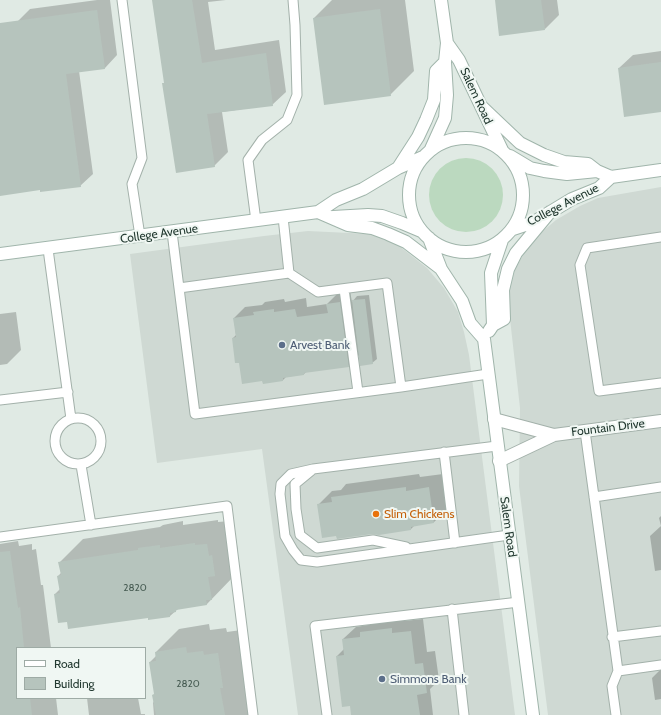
<!DOCTYPE html>
<style>
body{margin:0}
#map{position:relative;width:661px;height:715px;overflow:hidden;background:#e0eae4;font-family:Cabin,sans-serif}
canvas{display:block}
.legend{position:absolute;left:16px;top:647px;width:130px;height:52px;box-sizing:border-box;background:#f0f7f3;border:1px solid #9eaba5;margin:0;padding:5px 7px;list-style:none;font-size:12px;color:#223930}
.legend li{display:flex;align-items:center;gap:8px;height:20px}
.legend b{width:20px;border:1px solid #9eaba5}
</style>
<div id="map">
<canvas width="661" height="715"></canvas>
<ul class="legend">
<li><b style="height:5px;background:#fff"></b>Road</li>
<li><b style="height:11px;background:#b6c4bd"></b>Building</li>
</ul>
</div>
<script>
const g = document.querySelector('canvas').getContext('2d');
g.lineJoin = 'round';
function fillPath(path, color) {
  g.fillStyle = color;
  g.fill(path, 'evenodd');
}
function toPath(rows) {
  const path = new Path2D();
  for (const r of rows) {
    if (r.length === 3) {
      path.moveTo(r[0] + r[2], r[1]);
      path.arc(r[0], r[1], r[2], 0, 2 * Math.PI);
      continue;
    }
    path.moveTo(r[0], r[1]);
    for (let i = 2; i < r.length; i += 2) path.lineTo(r[i], r[i + 1]);
  }
  return path;
}
function strokePath(path, color, width, dash) {
  g.strokeStyle = color;
  g.lineWidth = width;
  g.lineCap = dash ? 'butt' : 'round';
  g.setLineDash(dash || []);
  g.stroke(path);
}
function write(font, color, halo, rows, align = 'center') {
  g.font = font + ' Cabin,sans-serif';
  g.lineWidth = 4;
  g.setLineDash([]);
  g.textBaseline = 'middle';
  g.strokeStyle = halo;
  g.fillStyle = color;
  for (const [text, x, y, turn = 0] of rows) {
    g.save();
    g.translate(x, y);
    g.rotate((+turn || 0) * Math.PI / 180);
    g.textAlign = isNaN(turn) ? turn : align;
    if (halo) g.strokeText(text, 0, 0);
    g.fillText(text, 0, 0);
    g.restore();
  }
}
fillPath(toPath([
 [661,187,661,715,548,715,519,486,520,408,508,301,509,290,512,274,522,257,530,244,543,231,556,220,580,206,598,198],
 [308,231,370,234,398,245,427,268,444,288,458,312,464,332,469,355,515,715,298,715,262,449,157,463,130,254,264,236]
]), '#cfd9d3');
fillPath(toPath([
 [466,195,37]
]), '#bbd9bf');
fillPath(toPath([
 [97,0,110,0,117,55,105,68,79,71,93,174,80,186,40,189,0,195,0,48,18,21,30,9],
 [153,0,226,0,208,2,215,50,279,40,286,92,272,105,222,112,228,152,214,166,165,82],
 [332,0,405,0,414,71,390,95,314,18],
 [496,0,557,0,559,15,545,29],
 [661,51,661,111,619,68,633,55],
 [350,291,352,302,357,296,369,295,377,359,372,363,360,354,348,366,307,371,304,374,286,377,283,380,263,380,240,362,233,338,236,335,234,318,245,307,262,305,265,302,284,299,285,302,306,298,307,307,327,304,338,293],
 [16,312,21,350,7,364,0,365,0,314],
 [419,474,420,477,443,474,448,509,434,522,415,525,411,529,318,505,332,491,341,490,346,484],
 [661,516,661,570,655,571,650,536,661,526,659,518],
 [218,520,218,522,230,521,232,532,235,532,238,551,232,557,235,575,207,604,178,609,170,616,68,621,55,594,60,589,58,576,61,573,60,562,83,539,160,527,163,525,183,521,183,525],
 [18,541,19,546,32,544,32,550,36,549,41,585,43,585,51,648,17,648,17,698,56,698,58,715,0,715,0,544],
 [404,617,404,621,423,619,427,652,435,651,439,680,430,689,433,715,352,715,351,705,337,656,344,649,343,639,356,627,368,625,373,620],
 [209,624,210,630,226,628,227,632,241,630,252,715,154,715,153,703,154,701,155,694,150,662,156,656,156,652,179,629],
 [661,669,661,699,655,700,652,678],
 [87,698,138,698,141,714,145,714,145,715,89,715]
]), '#0003');
fillPath(toPath([
 [152,0,192,0,202,63,266,53,273,106,207,114,215,167,176,173,162,83,164,83],
 [495,0,541,0,545,30,499,36],
 [380,9,391,96,324,105,313,18],
 [97,10,105,69,66,74,81,187,40,192,40,190,0,196,0,23],
 [661,62,661,112,624,117,618,68],
 [365,299,373,364,360,366,352,300],
 [340,302,349,367,304,373,304,375,283,378,283,381,263,384,262,381,242,384,239,363,235,363,232,338,236,337,233,318,254,315,253,312,274,309,274,312,295,309,297,317,328,313,326,304],
 [406,487,406,491,429,487,434,523,411,527,411,530,379,535,372,534,337,539,336,536,322,538,317,504,332,502,331,497],
 [195,543,195,545,207,544,209,556,212,555,215,576,208,577,212,600,206,600,207,605,176,610,176,612,170,613,170,617,148,620,148,618,68,629,67,622,58,623,54,594,60,593,57,576,61,575,58,562,138,550,138,548,160,545,160,548],
 [10,551,18,608,20,607,24,648,17,648,17,698,30,698,32,715,0,715,0,552],
 [392,628,392,633,411,631,415,664,423,663,427,693,417,695,420,715,351,715,350,706,342,707,336,656,344,655,342,639,360,637,360,632],
 [186,647,187,653,203,651,204,655,218,653,223,688,220,688,225,715,156,715,152,695,154,694,149,662,156,661,155,652]
]), '#b6c4bd');
const lane = toPath([
 [122,0,142,158,132,184,140,236],
 [256,221,248,160,262,140,287,120,297,95,295,25,293,0],
 [172,232,179,288,289,273,283,217],
 [661,237,587,248,580,265,599,391,661,383],
 [48,249,71,419],
 [289,273,318,292,387,283,401,387,488,374],
 [179,288,195,414,401,387],
 [344,289,358,392],
 [0,400,68,392],
 [78,441,23],
 [585,431,618,671,612,686,616,715],
 [497,446,313,469,291,474,281,484,280,494,285,536,293,550,301,560,317,562,509,535],
 [444,452,455,543],
 [81,465,91,525],
 [312,470,295,484,296,509,300,535,317,548,373,540,406,547],
 [594,497,661,487],
 [0,537,227,506,253,715],
 [452,609,464,715],
 [612,637,661,631],
 [618,671,661,665],
 [327,715,315,626,519,602]
]);
const street = toPath([
 [494,419,554,435],
 [499,461,554,435,661,421]
]);
const secondary = toPath([
 [447,43,459,60,502,150],
 [481,106,520,143,544,155,564,162,588,164,597,171],
 [466,195,57],
 [431,149,445,118,447,95,445,62,447,43,441,0],
 [510,156,530,168,544,171,567,174,597,171,611,177,661,170],
 [398,168,418,137,426,120,434,100,436,71,445,62],
 [318,212,348,225,372,228,388,234,406,242,440,268],
 [333,217,368,215,382,216,402,223,421,231],
 [513,229,534,222,572,199,599,188,611,177],
 [429,238,441,269,462,301,470,323,484,339,533,715],
 [0,254,318,212,336,200,363,189,398,168,423,157],
 [493,325,504,319,503,290,508,269,516,253,550,212],
 [489,331,493,325,491,273,502,240]
]);
strokePath(lane, '#a3b1aa', 11);
strokePath(street, '#a3b1aa', 14);
strokePath(secondary, '#a0b5ab', 14);
strokePath(lane, '#fff', 9);
strokePath(street, '#fff', 12);
strokePath(secondary, '#fff', 12);
for (const [x, y, r, color] of [
 [282,345,4,"#5c6f8a"],
 [376,514,4,"#e8710a"],
 [382,679,4,"#5c6f8a"]
]) {
  const dot = new Path2D();
  dot.arc(x, y, r, 0, 2 * Math.PI);
  g.fillStyle = color;
  g.fill(dot);
  strokePath(dot, '#f0f7f3', 1.5);
}
write('10px', '#475c53', null, [
 ["2820",135,588],
 ["2820",188,684]
]);
write('12px', '#223930', '#f0f7f3', [
 ["Salem Road",476,96,65],
 ["College Avenue",563,205,-27],
 ["College Avenue",159,234,-8],
 ["Fountain Drive",608,428,-7],
 ["Salem Road",508,527,82]
]);
write('12px', '#4e5e75', '#f0f7f3', [
 ["Arvest Bank",290,345],
 ["Simmons Bank",390,679]
], 'left');
write('12px', '#c56008', '#f0f7f3', [
 ["Slim Chickens",384,514]
], 'left');
</script>
